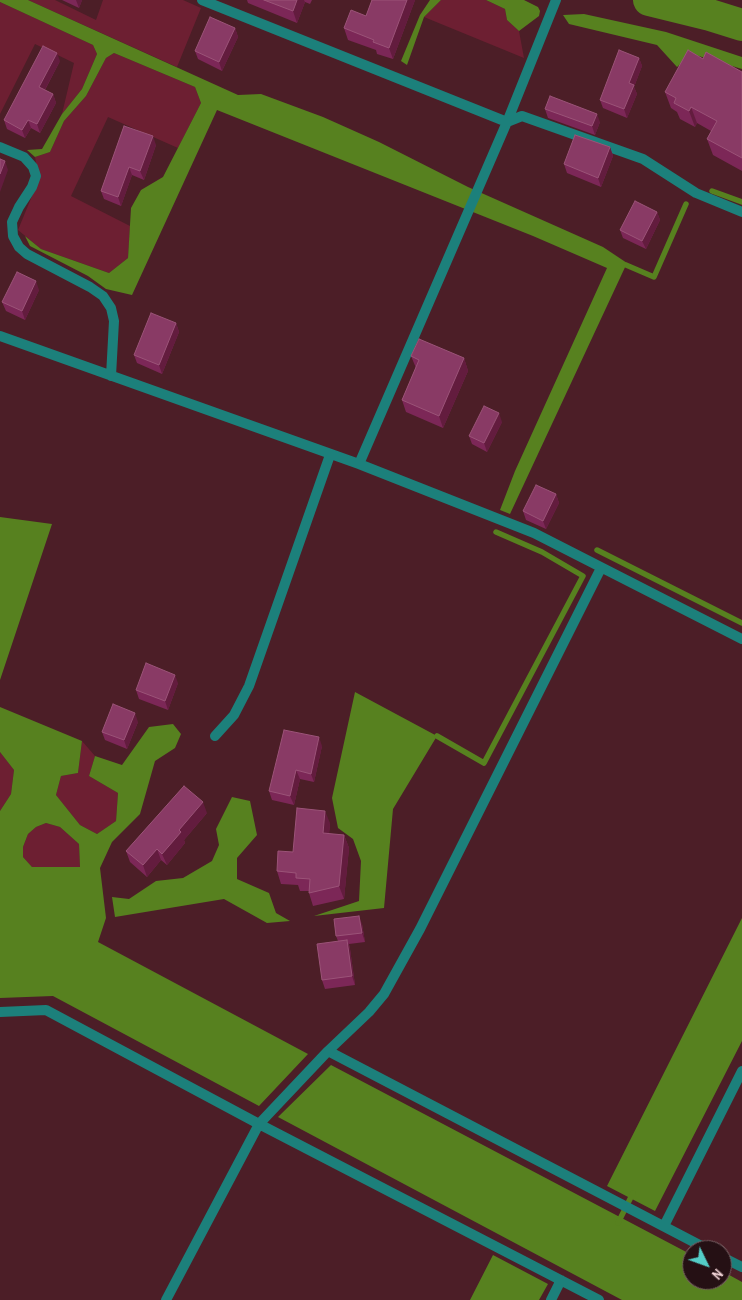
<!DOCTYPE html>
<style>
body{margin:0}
#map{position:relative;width:742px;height:1300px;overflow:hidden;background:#4c1e27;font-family:"Archivo Narrow",sans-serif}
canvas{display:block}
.north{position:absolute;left:682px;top:1240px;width:50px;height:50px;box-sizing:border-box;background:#251014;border:1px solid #796064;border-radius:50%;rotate:132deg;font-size:14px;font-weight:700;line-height:20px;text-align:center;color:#f7d8dc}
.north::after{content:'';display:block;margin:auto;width:18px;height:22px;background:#54cdc7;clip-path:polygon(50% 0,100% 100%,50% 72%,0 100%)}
</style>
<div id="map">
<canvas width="742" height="1300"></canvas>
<div class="north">N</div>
</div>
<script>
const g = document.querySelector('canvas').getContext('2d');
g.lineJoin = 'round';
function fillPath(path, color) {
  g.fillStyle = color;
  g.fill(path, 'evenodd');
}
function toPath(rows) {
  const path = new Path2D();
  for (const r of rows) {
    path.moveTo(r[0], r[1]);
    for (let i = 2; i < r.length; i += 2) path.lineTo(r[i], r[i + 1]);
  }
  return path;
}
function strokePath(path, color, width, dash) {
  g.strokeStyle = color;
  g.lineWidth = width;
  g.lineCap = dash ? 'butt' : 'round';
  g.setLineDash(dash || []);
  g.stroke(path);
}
fillPath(toPath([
 [28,0,55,0,96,20,103,0,183,0,201,8,177,67],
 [441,0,486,0,505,9,507,20,519,31,524,58,424,17],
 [0,2,93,45,97,54,82,89,62,114,74,63,35,44,0,114],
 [114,53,195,87,201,103,178,148,108,117,71,196,130,226,128,258,109,273,41,249,18,230,39,179,35,157,50,152,64,121,86,96,106,58],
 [82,741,95,756,89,776,118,793,116,821,97,834,80,825,56,795,61,776,78,773],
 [0,752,14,770,11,794,0,811],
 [46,823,60,827,79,844,80,867,32,867,23,857,23,847,28,834,36,827]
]), '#6d1f32');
fillPath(toPath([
 [0,0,28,0,238,95,261,94,323,117,379,142,468,187,603,247,627,263,510,514,500,510,515,471,607,268,533,236,217,110,132,295,106,289,88,276,30,246,25,236,41,249,109,273,128,258,131,208,141,190,163,177,201,103,195,87,114,53,106,58,86,96,64,121,50,152,35,157,27,150,42,149,62,114,82,89,97,54,93,45,0,2],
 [430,0,441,0,424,17,407,65,401,61,420,15],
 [486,0,524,0,538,7,540,11,539,16,519,31,507,20,505,9],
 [584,14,666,32,742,57,742,69,692,54,677,67,657,45,569,24,563,15],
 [0,517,52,524,0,680],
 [355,692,437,736,393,809,384,908,314,916,359,901,361,861,353,839,338,828,332,798],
 [0,707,82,741,78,773,61,776,56,795,80,825,97,834,116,821,118,793,89,776,95,756,122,765,149,727,173,724,181,734,175,748,155,761,140,814,112,842,100,868,106,918,98,942,308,1054,259,1106,53,996,0,998,0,811,11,794,14,770,0,752],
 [46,823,60,827,79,844,80,867,32,867,23,857,23,847,28,834,36,827],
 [232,797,250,801,257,835,237,858,237,879,269,893,276,913,290,921,267,923,224,899,115,917,112,897,129,899,156,881,183,878,212,861,219,845,216,829],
 [742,918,742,1041,655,1211,607,1186],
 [331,1065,692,1255,692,1280,722,1280,722,1271,742,1282,742,1300,622,1300,278,1117],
 [493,1255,548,1284,539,1300,470,1300]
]), '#57811f');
strokePath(toPath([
 [712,191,742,202],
 [626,265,654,277,686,204],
 [597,550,742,623],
 [437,736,484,763,583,576,542,552,496,532],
 [618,1223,633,1193]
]), '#57811f', 5.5);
strokePath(toPath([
 [649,0,710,15,742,25]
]), '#57811f', 32);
strokePath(toPath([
 [202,0,507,122,522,116,643,159,696,193,742,212],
 [0,147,24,157,33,167,36,176,32,187,19,207,12,222,13,236,19,247,27,254,90,287,103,296,111,308,114,321,111,376],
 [0,336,359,464,534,533,742,639],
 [359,464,507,122,556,0],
 [215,736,234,715,249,686,330,455],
 [0,1012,46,1010,259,1124,599,1300],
 [328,1051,709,1250],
 [664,1226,742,1071],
 [722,1257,742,1267],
 [166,1300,259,1124,328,1051,369,1012,384,994,420,929,601,568],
 [551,1300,561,1280]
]), '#1c807b', 10);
fillPath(toPath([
 [62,0,82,0,79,8],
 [247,0,312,0,310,4,305,2,297,23,248,3],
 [372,0,415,0,393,59,377,54,376,50,348,40,344,28,366,16],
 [235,28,238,37,222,71,198,59,195,51],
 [639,58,642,66,634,87,637,94,627,118,603,108,600,100],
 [703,59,742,72,742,171,713,155,707,139,711,131,697,123,695,127,680,119,677,112,671,108,665,92],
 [60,61,45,90,53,94,56,103,40,133,31,128,25,138,7,129,4,120],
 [545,109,600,122,595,135,548,118],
 [124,126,156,145,144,180,132,175,121,206,104,199,101,191],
 [610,147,613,156,601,187,567,173,564,164],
 [657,212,660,220,646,249,623,238,620,230],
 [39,290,25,320,6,311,2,302],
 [176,323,179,332,162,374,137,363,134,355],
 [411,356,464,358,468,371,443,428,406,412,402,400,416,368],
 [502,422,487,452,472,444,469,436],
 [556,494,559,503,546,529,526,520,523,511],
 [178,683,168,710,139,699,136,690],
 [138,722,127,749,105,740,102,732],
 [322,746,314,782,300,779,294,805,272,800,269,791],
 [207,813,184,840,185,843,167,865,161,860,147,877,130,862,126,851],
 [330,823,329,834,344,835,349,848,344,899,313,906,309,893,309,891,300,891,298,885,281,884,277,871,293,852],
 [362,924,365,942,349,944,350,949,355,985,325,989,322,980,338,941,336,936]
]), '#7c2757');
fillPath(toPath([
 [76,0,82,0,79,8],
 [297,0,304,0,305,2,297,23,293,11],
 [407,0,415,0,393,59,389,48],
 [235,28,238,37,222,71,219,62],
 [57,53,60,61,42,95,39,87],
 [639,58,642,66,634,87,637,94,627,118,624,109,629,83],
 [53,94,56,103,40,133,37,124],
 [691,107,697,123,695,127,689,111],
 [597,114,600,122,595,135,592,126],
 [28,120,31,128,25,138,22,130],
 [153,136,156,145,144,180,140,171],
 [610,147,613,156,601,187,598,178],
 [5,161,8,170,0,192,0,174],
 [129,167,132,175,121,206,118,197],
 [657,212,660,220,646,249,642,241],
 [36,281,39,290,25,320,22,311],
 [176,323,179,332,162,374,159,365],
 [464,358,468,371,443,428,439,416],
 [499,413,502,422,487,452,484,443],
 [556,494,559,503,546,529,543,521],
 [175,675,178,683,168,710,165,701],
 [135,713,138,722,127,749,124,740],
 [319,737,322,746,314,782,311,774],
 [296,770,300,779,294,805,290,796],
 [203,802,207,813,184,840,185,843,167,865,162,854,179,830],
 [325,811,330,823,328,846,323,833],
 [344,835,349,848,344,899,339,886],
 [157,849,161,860,147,877,143,865],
 [359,916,362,924,365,942,362,933],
 [347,940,350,949,355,985,352,976]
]), '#631c3e');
const building = toPath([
 [264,0,297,0,293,11,264,0],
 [372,0,407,0,389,48,373,42,374,40,344,28,351,10,366,16,372,0],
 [210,17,235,28,219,62,195,51,210,17],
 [43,46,57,53,39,87,53,94,37,124,28,120,22,130,4,120,43,46],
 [619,50,639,58,629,83,634,85,624,109,600,100,619,50],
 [688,50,703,59,706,52,742,72,742,158,707,139,717,121,691,107,689,111,674,103,676,98,665,92,688,50],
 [550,96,597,114,592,126,545,109,550,96],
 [124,126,153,136,140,171,129,167,118,197,101,191,124,126],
 [575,135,610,147,598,178,564,164,575,135],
 [0,159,5,161,0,174,0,159],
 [635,201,657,212,642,241,620,230,635,201],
 [17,272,36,281,22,311,2,302,17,272],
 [151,313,176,323,159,365,134,355,151,313],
 [419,339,464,358,439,416,402,400,419,360,411,356,419,339],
 [484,406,499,413,484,443,469,436,484,406],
 [536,485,556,494,543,521,523,511,536,485],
 [146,663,175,675,165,701,136,690,146,663],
 [113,704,135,713,124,740,102,732,113,704],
 [284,730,319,737,311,774,296,770,290,796,269,791,284,730],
 [184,786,203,802,179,830,181,832,162,854,157,849,143,865,126,851,184,786],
 [297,808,325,811,323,833,344,835,339,886,309,893,310,879,296,878,296,873,277,871,278,851,293,852,297,808],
 [359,916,362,933,336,936,334,919,359,916],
 [347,940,352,976,322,980,317,944,347,940]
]);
fillPath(building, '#893a65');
strokePath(building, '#9b5378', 1);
</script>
